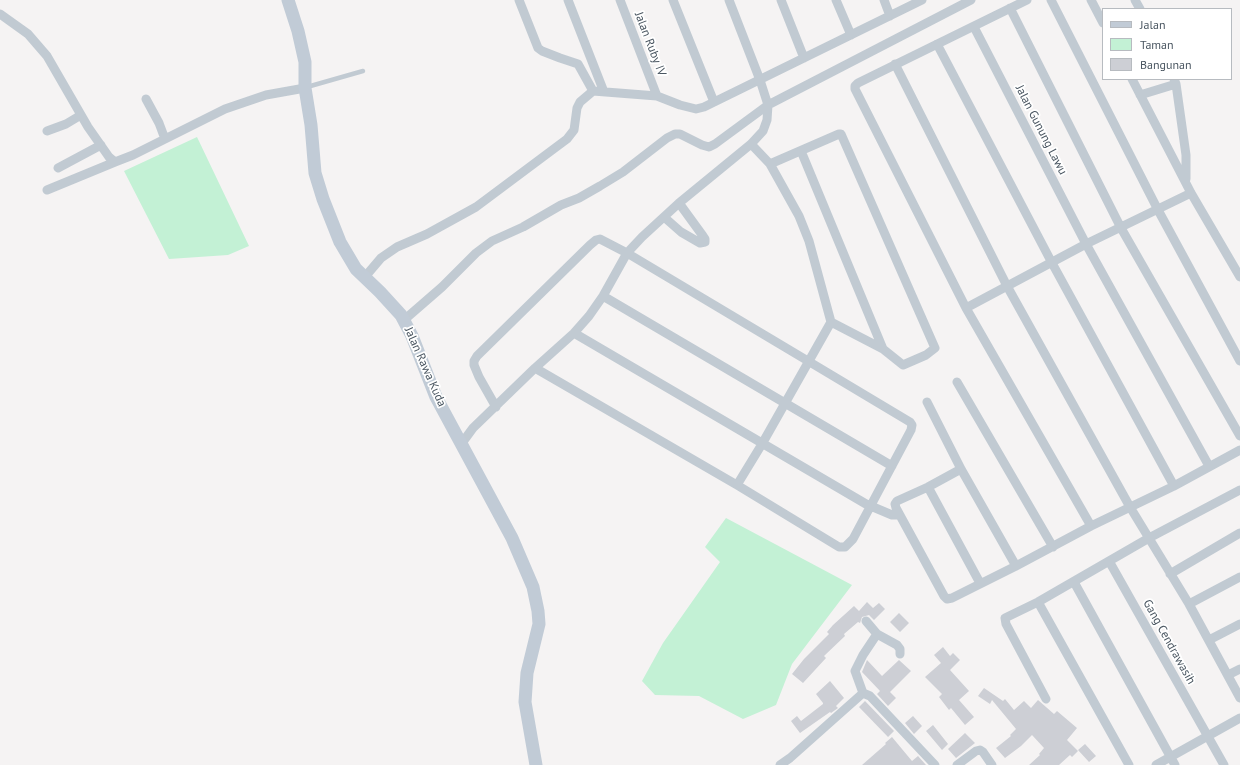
<!DOCTYPE html>
<style>
body{margin:0}
#map{position:relative;width:1240px;height:765px;overflow:hidden;background:#f5f3f3;font-family:"PT Sans",sans-serif}
canvas{display:block}
.legend{position:absolute;left:1102px;top:8px;width:130px;height:72px;box-sizing:border-box;background:#fff;border:1px solid #b7bbc0;margin:0;padding:5px 7px;list-style:none;font-size:12px;color:#4a5661}
.legend li{display:flex;align-items:center;gap:8px;height:20px}
.legend b{width:20px;border:1px solid #b7bbc0}
</style>
<div id="map">
<canvas width="1240" height="765"></canvas>
<ul class="legend">
<li><b style="height:5px;background:#c1cbd6"></b>Jalan</li>
<li><b style="height:11px;background:#c3f1d5"></b>Taman</li>
<li><b style="height:11px;background:#cdcfd5"></b>Bangunan</li>
</ul>
</div>
<script>
const g = document.querySelector('canvas').getContext('2d');
g.lineJoin = 'round';
function fillPath(path, color) {
  g.fillStyle = color;
  g.fill(path, 'evenodd');
}
function toPath(rows) {
  const path = new Path2D();
  for (const r of rows) {
    path.moveTo(r[0], r[1]);
    for (let i = 2; i < r.length; i += 2) path.lineTo(r[i], r[i + 1]);
  }
  return path;
}
function strokePath(path, color, width, dash) {
  g.strokeStyle = color;
  g.lineWidth = width;
  g.lineCap = dash ? 'butt' : 'round';
  g.setLineDash(dash || []);
  g.stroke(path);
}
function write(font, color, halo, rows, align = 'center') {
  g.font = font + ' "PT Sans",sans-serif';
  g.lineWidth = 3.5;
  g.setLineDash([]);
  g.textBaseline = 'middle';
  g.strokeStyle = halo;
  g.fillStyle = color;
  for (const [text, x, y, turn = 0] of rows) {
    g.save();
    g.translate(x, y);
    g.rotate((+turn || 0) * Math.PI / 180);
    g.textAlign = isNaN(turn) ? turn : align;
    if (halo) g.strokeText(text, 0, 0);
    g.fillText(text, 0, 0);
    g.restore();
  }
}
fillPath(toPath([
 [197,137,249,246,228,255,169,259,124,171],
 [726,518,852,585,792,664,776,705,743,719,699,696,655,695,642,681,663,643,720,562,705,547]
]), '#c3f1d5');
fillPath(toPath([
 [867,602,873,608,879,603,885,609,874,620,869,615,862,617,860,623,858,622,844,634,845,636,824,656,826,658,803,683,792,674,804,659,829,634,827,632,833,625,854,606,859,611],
 [899,613,909,623,900,632,890,622],
 [943,647,950,656,953,653,960,660,950,670,969,691,959,700,974,717,965,725,951,708,949,710,939,697,942,694,925,677,941,663,934,655],
 [867,660,882,676,899,660,911,671,890,692,896,698,888,706,877,694,880,691,862,672],
 [830,681,844,698,836,706,838,708,831,713,830,712,800,733,791,721,797,716,801,721,823,704,823,703,816,694],
 [984,688,1003,701,1005,699,1014,710,1024,701,1031,708,1038,700,1054,714,1057,711,1077,728,1067,740,1078,751,1072,757,1070,755,1059,765,1029,765,1040,755,1039,754,1044,748,1032,735,1021,746,1005,758,996,748,1011,736,1010,735,1016,729,992,700,990,704,978,696],
 [865,701,894,731,888,737,859,707],
 [913,716,922,726,914,734,905,723],
 [933,725,948,744,942,750,926,731],
 [965,733,975,743,956,758,948,749],
 [892,737,912,761,918,756,926,765,862,765,886,744,885,743],
 [1085,744,1096,756,1089,762,1078,750]
]), '#cdcfd5');
strokePath(toPath([
 [307,87,363,71]
]), '#c1cad2', 4.5);
strokePath(toPath([
 [519,0,538,48,542,51,560,58,578,64,593,91,657,96,680,105,696,109,704,107,922,0],
 [568,0,604,92],
 [620,0,657,96],
 [673,0,714,102],
 [781,0,804,58],
 [836,0,851,35],
 [884,0,890,16],
 [1027,0,858,83,855,86,855,89,966,308,1091,526],
 [1051,0,1158,210,1240,361],
 [1091,0,1103,23],
 [1135,0,1140,9],
 [1010,8,1121,228,1240,436],
 [0,14,28,34,47,56,88,127,109,157,115,162,133,155,225,109,266,95,305,88],
 [974,27,1086,244,1209,466],
 [937,44,1052,263,1174,486],
 [895,64,1007,286,1130,507,1189,604,1240,698],
 [1132,79,1191,193,1240,277],
 [1176,84,1186,155,1186,179],
 [1140,95,1176,84,1174,79],
 [146,99,159,123,165,139],
 [47,131,66,124,81,115],
 [801,151,883,349],
 [770,164,839,134,841,134,935,348,926,355,903,365,883,349,831,322],
 [58,168,101,145],
 [47,190,115,162],
 [664,217,681,232,700,243,705,242,705,239,703,236,679,203],
 [364,278,381,258,397,247,427,234,476,207,567,139,574,130,577,108,580,102,593,91],
 [603,296,892,466],
 [966,308,1086,244,1191,193],
 [404,320,442,287,476,253,492,241,523,227,561,205,579,198,600,186,623,172,667,138,675,134,680,134,702,145,709,147,715,144,768,105,971,0],
 [574,333,866,504,892,515,899,515],
 [957,382,1053,547],
 [927,402,961,469,1016,566],
 [496,407,479,377,474,365,474,361,477,356,590,245,596,240,600,239,627,253,803,358,910,422,912,425,911,430,853,539,845,547,839,547,737,485,535,368],
 [462,443,473,428,535,368,574,333,589,316,603,296,627,253,642,237,679,203,751,144,763,131,767,120,768,105,760,80,729,0],
 [961,469,928,487,897,501,895,504,896,508,944,596,947,599,952,598,1016,566,1091,526,1174,486,1240,450],
 [737,485,762,444,831,322,809,241,799,216,770,164,751,144],
 [928,487,980,583],
 [1109,561,1224,765],
 [1170,574,1240,533],
 [1074,582,1175,765],
 [1038,602,1129,765],
 [1189,604,1240,577],
 [866,621,877,634,897,645,900,649,900,654],
 [1209,640,1240,624],
 [1228,675,1240,669],
 [863,693,855,671,863,655,877,634],
 [1046,699,1006,624,1005,618,1038,602,1149,538,1240,490],
 [780,765,790,758,863,693,870,696,935,765],
 [957,765,976,751,980,750,983,752,992,765],
 [1156,765,1240,718]
]), '#c1cad2', 9);
strokePath(toPath([
 [288,0,298,31,305,62,305,88,311,125,315,173,323,199,340,242,356,269,380,292,401,315,412,336,436,397,512,538,533,587,538,611,539,624,527,673,525,702,536,765]
]), '#c1cbd6', 13);
write('12px', '#4a5661', '#fff', [
 ["Jalan Ruby IV",650,44,69],
 ["Jalan Gunung Lawu",1041,130,63],
 ["Jalan Rawa Kuda",425,367,66],
 ["Gang Cendrawasih",1169,642,61]
]);
</script>
